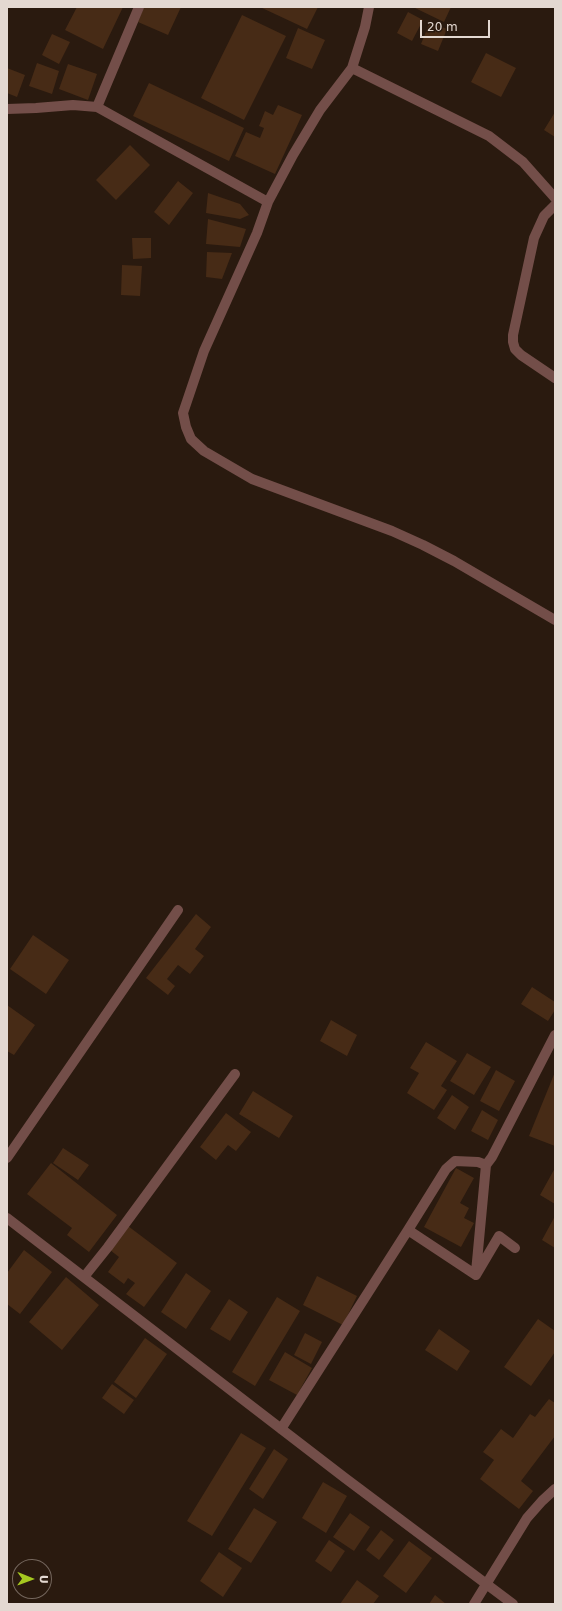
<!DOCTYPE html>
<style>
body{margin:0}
#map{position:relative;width:562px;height:1611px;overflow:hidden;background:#2a1a0f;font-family:"DejaVu Sans",sans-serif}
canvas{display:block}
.frame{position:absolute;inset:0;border:8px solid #e3d8d1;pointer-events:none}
.north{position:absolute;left:12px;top:1559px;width:40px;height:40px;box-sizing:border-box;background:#2a1a0f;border:1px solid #74665d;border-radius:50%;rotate:91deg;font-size:11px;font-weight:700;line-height:16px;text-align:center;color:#e3d8d1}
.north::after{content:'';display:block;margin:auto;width:14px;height:18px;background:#a6c820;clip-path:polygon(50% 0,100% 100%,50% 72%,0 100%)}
.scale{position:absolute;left:420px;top:20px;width:70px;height:18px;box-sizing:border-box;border:2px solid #e3d8d1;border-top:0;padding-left:5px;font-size:12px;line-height:14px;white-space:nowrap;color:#e3d8d1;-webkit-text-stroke:3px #2a1a0f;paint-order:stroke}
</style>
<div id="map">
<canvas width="562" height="1611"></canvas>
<div class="frame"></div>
<div class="north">U</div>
<div class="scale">20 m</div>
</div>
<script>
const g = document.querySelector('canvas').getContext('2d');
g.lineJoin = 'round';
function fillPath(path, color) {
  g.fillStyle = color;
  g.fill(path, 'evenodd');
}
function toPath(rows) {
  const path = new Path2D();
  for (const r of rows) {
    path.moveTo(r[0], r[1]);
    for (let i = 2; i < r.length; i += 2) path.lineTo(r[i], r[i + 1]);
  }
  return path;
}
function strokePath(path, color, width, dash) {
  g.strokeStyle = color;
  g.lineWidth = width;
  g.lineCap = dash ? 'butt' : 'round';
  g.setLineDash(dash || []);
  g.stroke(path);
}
fillPath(toPath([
 [77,7,123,7,103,49,65,30],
 [144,7,181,7,168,35,138,22],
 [260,7,318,7,307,29],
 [413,7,451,7,444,22],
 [408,12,423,20,412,41,397,33],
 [242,15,286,36,244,120,201,98],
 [430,22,447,29,438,51,421,44],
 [298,28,325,40,312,69,286,58],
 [52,34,70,42,59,64,42,55],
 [486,53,516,68,501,97,471,82],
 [37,63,59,71,52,94,29,86],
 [68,64,97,74,88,100,59,89],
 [7,68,25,75,17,97,7,93],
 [149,83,244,128,229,161,133,116],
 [278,105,302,115,275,174,235,156,246,132,260,138,264,128,259,126,265,111,273,115],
 [555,112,555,137,544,130],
 [130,145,150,165,116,200,96,180],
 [178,181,193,193,169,225,154,212],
 [208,193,240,204,249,215,240,219,206,213],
 [208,219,246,229,240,247,206,244],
 [132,238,151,238,151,258,133,259],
 [207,252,232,253,222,279,206,277],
 [122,265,142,266,140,296,121,295],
 [196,914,211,927,195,949,204,956,190,974,178,965,167,979,175,986,168,995,146,978],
 [33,935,69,960,46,994,10,969],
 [532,987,555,1002,555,1010,548,1021,521,1004],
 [7,1005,35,1025,14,1055,7,1051],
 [331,1020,357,1035,347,1056,320,1041],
 [426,1042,457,1061,441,1086,447,1090,434,1110,407,1093,419,1073,410,1068],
 [467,1053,491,1067,474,1095,450,1081],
 [496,1070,515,1081,499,1111,480,1101],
 [555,1072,555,1146,529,1136],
 [253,1091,293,1116,279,1138,239,1114],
 [452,1095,469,1107,455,1130,437,1118],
 [482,1110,498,1120,488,1140,471,1131],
 [226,1113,251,1132,236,1151,228,1145,216,1160,200,1147],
 [63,1148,89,1165,78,1180,53,1163],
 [51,1163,117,1215,89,1252,67,1235,72,1228,27,1194],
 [456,1168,474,1178,460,1203,469,1208,464,1218,474,1223,461,1247,424,1227],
 [555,1168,555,1204,540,1195],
 [555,1216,555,1248,542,1240],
 [128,1226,177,1263,144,1307,126,1294,135,1283,128,1278,124,1284,108,1272,119,1257,110,1250],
 [24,1250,52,1272,20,1314,7,1304,7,1273],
 [186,1273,211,1291,186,1329,161,1312],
 [317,1276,357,1296,343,1325,303,1305],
 [66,1277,99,1305,62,1350,29,1322],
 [277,1297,300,1311,255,1386,232,1372],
 [229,1299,248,1312,230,1341,210,1329],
 [538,1319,555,1331,555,1352,531,1386,504,1367],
 [439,1329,470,1351,457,1371,425,1350],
 [305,1333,322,1342,311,1364,294,1355],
 [145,1338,167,1354,136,1398,114,1382],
 [285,1352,312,1368,297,1395,269,1380],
 [112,1384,134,1400,124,1414,102,1398],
 [549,1399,555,1403,555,1436,521,1481,533,1491,519,1509,480,1479,494,1460,483,1452,501,1429,513,1438,530,1414,535,1417],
 [241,1433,266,1448,212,1536,187,1521],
 [274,1449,288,1459,263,1499,249,1489],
 [323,1482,347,1496,326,1533,302,1518],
 [254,1508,277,1522,251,1563,228,1549],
 [350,1513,370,1527,354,1551,333,1537],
 [381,1530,394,1540,379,1560,366,1550],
 [329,1540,345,1551,331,1572,315,1561],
 [409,1541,432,1558,406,1593,383,1576],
 [219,1552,242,1568,223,1597,200,1581],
 [357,1580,379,1596,373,1604,340,1604],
 [435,1595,446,1604,429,1604]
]), '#472b16');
strokePath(toPath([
 [352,68,365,27,369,7],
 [97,107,139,7],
 [7,109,36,108,73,105,97,107,268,202,293,155,320,110,352,68,489,136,523,162,555,198],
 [268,202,257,233,204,351,183,413,186,427,191,439,204,451,252,479,392,531,423,545,454,561,555,620],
 [555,205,544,216,534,238,513,335,513,342,515,349,521,355,555,378],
 [7,1158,178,910],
 [7,1218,345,1478,513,1604],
 [408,1230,476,1275,499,1236,515,1248],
 [476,1272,486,1165],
 [84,1277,108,1247,235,1074],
 [281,1429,408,1230,446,1169,455,1161,478,1162,486,1165,492,1157,555,1035],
 [474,1604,527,1518,542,1501,555,1489]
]), '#734e49', 10);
</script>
